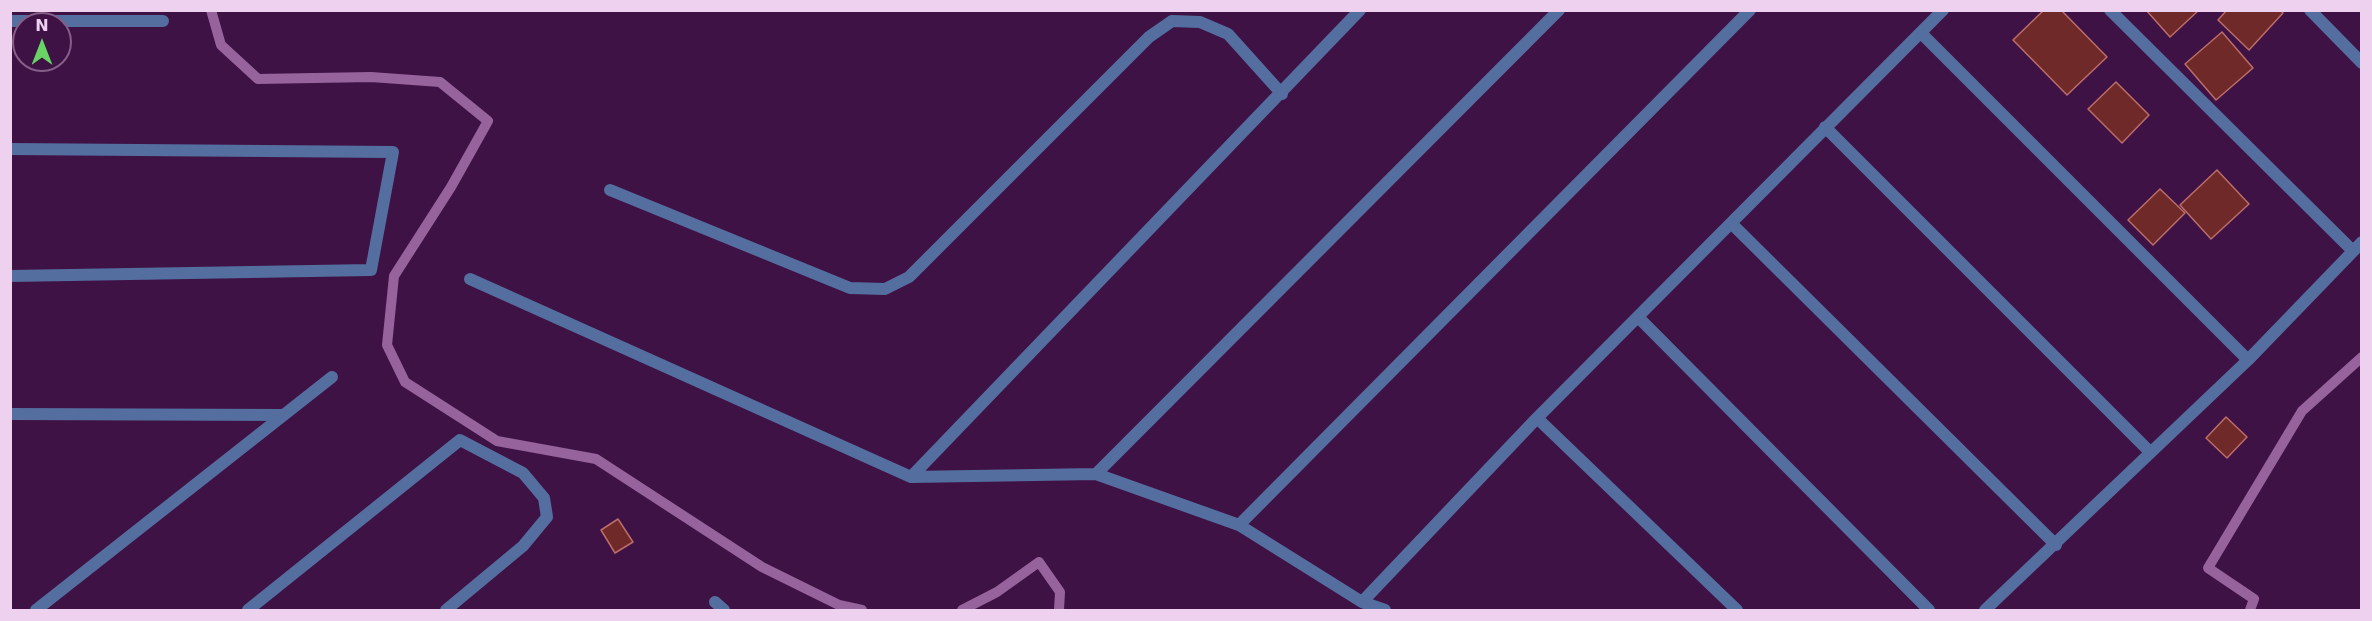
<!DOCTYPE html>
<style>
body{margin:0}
#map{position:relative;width:2372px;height:621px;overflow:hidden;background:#3f1245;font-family:"DejaVu Sans",sans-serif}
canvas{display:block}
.frame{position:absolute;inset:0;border:12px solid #edd1ef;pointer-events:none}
.north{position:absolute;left:12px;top:12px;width:60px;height:60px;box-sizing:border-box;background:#3f1245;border:2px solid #855e89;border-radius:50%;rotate:0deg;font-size:16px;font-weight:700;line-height:24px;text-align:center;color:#edd1ef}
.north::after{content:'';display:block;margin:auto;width:21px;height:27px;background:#68d465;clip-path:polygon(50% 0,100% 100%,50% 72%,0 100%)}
</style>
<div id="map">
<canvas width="2372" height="621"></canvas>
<div class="frame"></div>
<div class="north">N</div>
</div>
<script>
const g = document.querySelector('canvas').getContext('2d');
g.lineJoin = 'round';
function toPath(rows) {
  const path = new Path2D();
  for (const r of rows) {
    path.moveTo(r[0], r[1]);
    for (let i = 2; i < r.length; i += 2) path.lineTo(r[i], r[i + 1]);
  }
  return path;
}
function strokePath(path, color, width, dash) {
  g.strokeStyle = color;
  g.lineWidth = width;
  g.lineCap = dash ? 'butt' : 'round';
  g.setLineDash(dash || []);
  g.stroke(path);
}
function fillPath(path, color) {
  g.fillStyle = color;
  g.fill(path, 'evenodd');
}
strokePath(toPath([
 [211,10,221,45,258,79,371,77,440,82,488,121,451,187,394,276,387,345,405,382,497,441,596,459,762,567,839,605,862,610],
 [962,610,997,592,1039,562,1060,592,1059,610],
 [2250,610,2254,599,2208,568,2302,411,2362,357]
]), '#96639c', 10);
const building = toPath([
 [2044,10,2061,10,2107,57,2067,95,2013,40,2044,10],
 [2146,10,2199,10,2170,37,2146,10],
 [2227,10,2280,10,2283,13,2249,50,2218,20,2227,10],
 [2222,32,2253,68,2216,100,2185,64,2222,32],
 [2116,82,2149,115,2122,143,2088,109,2116,82],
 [2217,170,2249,204,2211,239,2180,205,2217,170],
 [2160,189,2185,213,2153,245,2128,220,2160,189],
 [2226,417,2247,437,2227,458,2206,438,2226,417],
 [618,519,633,542,615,553,601,530,618,519]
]);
fillPath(building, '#702929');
strokePath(building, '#bb6d69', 1.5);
strokePath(toPath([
 [715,602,724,610]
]), '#546e9f', 12);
strokePath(toPath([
 [2110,10,2352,250],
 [2310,10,2362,63],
 [10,21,163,21],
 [1921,33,2248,360],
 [1825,127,2150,452],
 [10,149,393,152,371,270,10,276],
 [610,190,850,288,885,289,909,277,1149,37,1172,21,1200,22,1228,34,1282,94],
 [1731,223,2056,545],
 [470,279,911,477,1096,474,1239,525,1362,602,1385,610],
 [1639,318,1929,610],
 [10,414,283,415],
 [1537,418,1737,610],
 [1096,474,1559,10],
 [911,477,1360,10],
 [1239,525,1750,10],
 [1362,602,1537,418,1943,10],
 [36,610,332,377],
 [248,610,460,440,523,473,544,498,547,517,523,546,446,610],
 [1985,610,2248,360,2362,242]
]), '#546e9f', 12);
</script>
